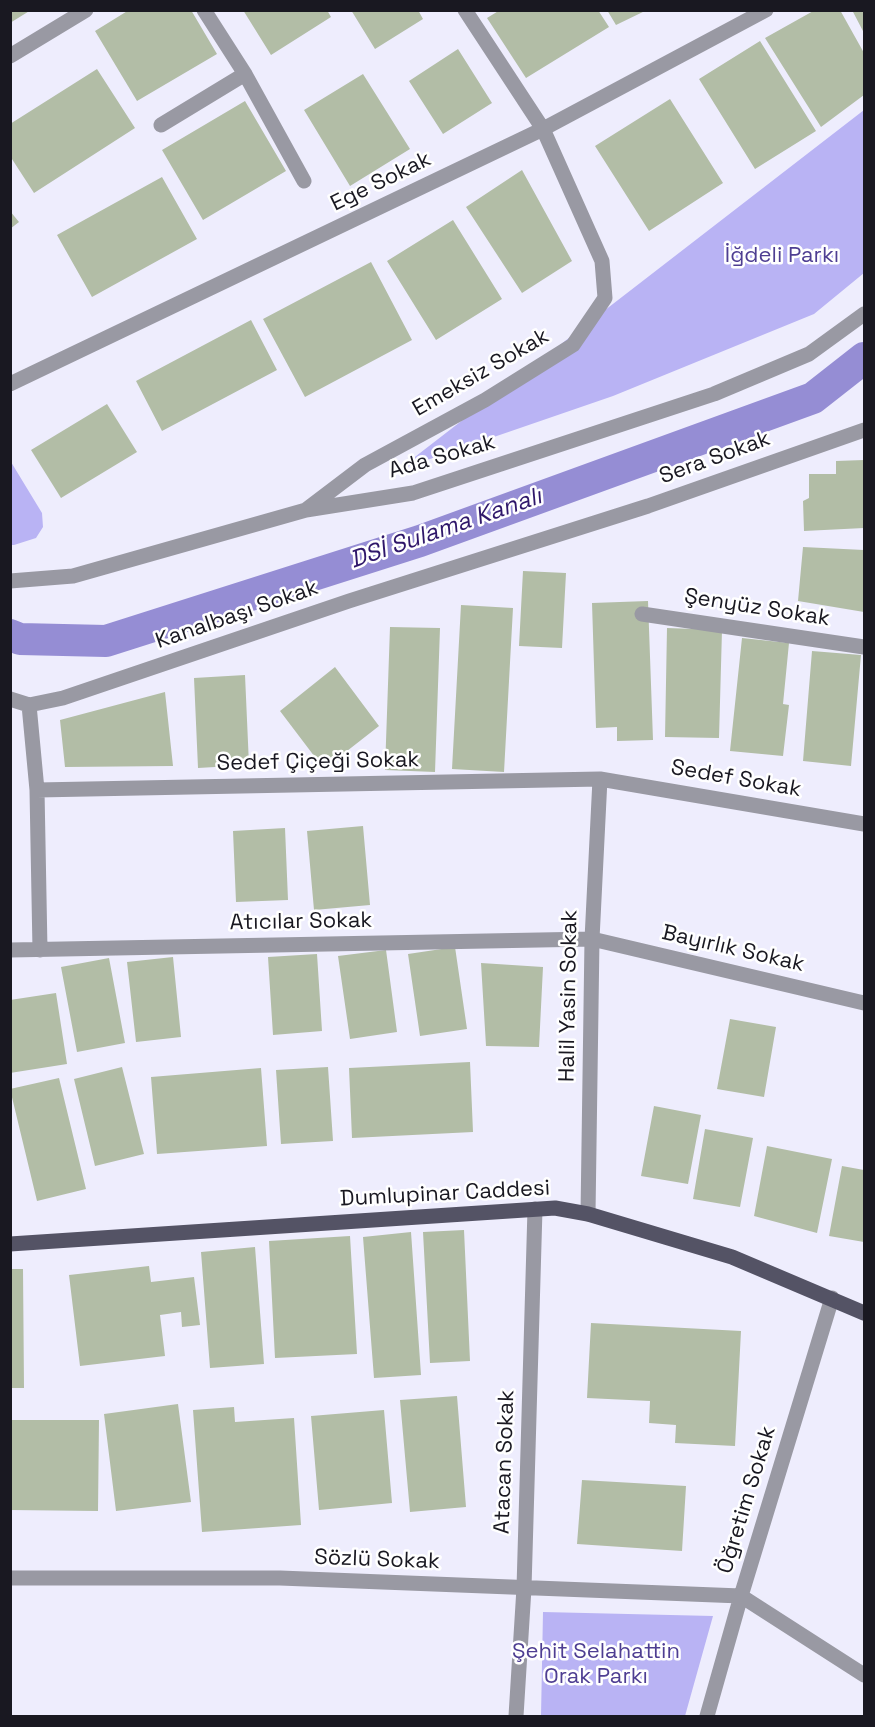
<!DOCTYPE html>
<meta charset="utf-8">
<style>
body{margin:0}
#map{position:relative;width:875px;height:1727px;overflow:hidden;background:#eeedfd;font-family:"Space Grotesk",sans-serif}
canvas{display:block}
.frame{position:absolute;inset:0;border:12px solid #191821;pointer-events:none}
</style>
<div id="map">
<canvas width="875" height="1727"></canvas>
<div class="frame"></div>
</div>
<script>
const g = document.querySelector('canvas').getContext('2d');
g.lineJoin = 'round';
function fillPath(path, color) {
  g.fillStyle = color;
  g.fill(path, 'evenodd');
}
function toPath(rows) {
  const path = new Path2D();
  for (const r of rows) {
    path.moveTo(r[0], r[1]);
    for (let i = 2; i < r.length; i += 2) path.lineTo(r[i], r[i + 1]);
  }
  return path;
}
function strokePath(path, color, width, dash) {
  g.strokeStyle = color;
  g.lineWidth = width;
  g.lineCap = dash ? 'butt' : 'round';
  g.setLineDash(dash || []);
  g.stroke(path);
}
function write(font, color, halo, rows, align = 'center') {
  g.font = font + ' "Space Grotesk",sans-serif';
  g.lineWidth = 5;
  g.setLineDash([]);
  g.textBaseline = 'middle';
  g.strokeStyle = halo;
  g.fillStyle = color;
  for (const [text, x, y, turn = 0] of rows) {
    g.save();
    g.translate(x, y);
    g.rotate((+turn || 0) * Math.PI / 180);
    g.textAlign = isNaN(turn) ? turn : align;
    if (halo) g.strokeText(text, 0, 0);
    g.fillText(text, 0, 0);
    g.restore();
  }
}
fillPath(toPath([
 [864,110,864,273,814,314,613,396,398,470],
 [11,462,42,513,43,527,36,538,14,545,10,545],
 [543,1612,713,1616,685,1716,541,1716]
]), '#b9b3f4');
strokePath(toPath([
 [10,635,20,639,106,641,420,541,813,398,864,358]
]), '#958dd4', 32);
fillPath(toPath([
 [10,10,31,10,10,23],
 [129,10,191,10,217,54,137,101,95,31],
 [243,10,327,10,331,17,271,55],
 [351,10,418,10,423,19,375,49],
 [500,10,598,10,609,27,526,78,487,18],
 [607,10,647,10,616,25],
 [815,10,840,10,864,53,864,95,821,127,765,38],
 [852,10,864,10,864,33],
 [760,41,816,131,755,169,699,79],
 [458,49,492,103,443,134,409,81],
 [97,69,135,128,34,193,10,156,10,124],
 [363,74,410,149,350,186,304,110],
 [670,99,723,183,649,231,595,146],
 [245,101,286,171,203,220,162,150],
 [522,170,572,261,522,293,466,207],
 [162,177,197,239,92,297,57,235],
 [10,211,19,222,10,229],
 [453,220,502,299,436,340,387,261],
 [371,262,412,340,305,397,263,319],
 [251,320,277,370,162,431,136,381],
 [107,404,137,452,61,498,31,450],
 [864,460,864,528,804,531,803,501,809,498,809,474,836,474,836,461],
 [803,547,864,550,864,612,798,601],
 [523,571,566,573,562,648,519,646],
 [648,601,653,740,617,741,617,727,596,728,592,603],
 [461,605,513,608,504,772,452,769],
 [390,627,440,628,435,772,385,770],
 [667,628,722,630,719,738,665,737],
 [742,638,789,643,783,704,789,705,783,756,730,751],
 [812,651,861,655,851,766,803,761],
 [335,667,379,726,324,769,280,711],
 [245,675,249,765,198,768,194,678],
 [165,692,173,766,65,767,60,720],
 [363,826,370,905,314,910,307,831],
 [285,828,288,900,236,902,233,831],
 [455,947,467,1029,420,1036,408,954],
 [386,950,397,1032,350,1039,338,956],
 [317,954,322,1031,273,1035,268,957],
 [173,957,181,1037,136,1042,127,962],
 [109,958,125,1043,77,1052,61,967],
 [481,963,543,967,539,1047,486,1046],
 [56,993,67,1064,10,1073,10,1000],
 [730,1019,776,1027,764,1097,717,1089],
 [470,1062,473,1132,352,1138,349,1068],
 [122,1067,144,1154,95,1166,74,1079],
 [328,1067,333,1141,281,1144,276,1070],
 [261,1068,267,1146,157,1154,151,1077],
 [59,1078,86,1189,37,1201,10,1089],
 [654,1106,701,1115,688,1184,641,1176],
 [705,1129,753,1138,740,1207,693,1199],
 [767,1146,832,1159,817,1233,754,1216],
 [842,1166,864,1170,864,1242,829,1236],
 [464,1230,470,1361,430,1363,423,1232],
 [411,1232,421,1375,374,1378,363,1237],
 [350,1236,357,1354,275,1358,269,1241],
 [255,1247,264,1364,210,1368,201,1252],
 [149,1266,151,1282,194,1277,200,1325,182,1327,181,1312,160,1315,165,1356,80,1366,69,1275],
 [10,1269,23,1269,24,1388,10,1388],
 [591,1323,741,1331,735,1446,675,1443,676,1425,649,1423,650,1401,587,1398],
 [457,1396,466,1507,410,1512,400,1400],
 [178,1404,191,1502,116,1511,104,1414],
 [234,1407,235,1422,294,1418,301,1525,202,1532,193,1410],
 [384,1410,392,1503,319,1510,311,1416],
 [10,1420,99,1420,98,1511,10,1510],
 [582,1480,686,1486,682,1551,577,1544]
]), '#b2bda6');
strokePath(toPath([
 [204,10,245,74,304,181],
 [10,56,86,10],
 [161,125,245,74],
 [10,384,543,129,766,10],
 [307,509,365,465,485,400,573,345,605,298,602,261,543,129,465,10],
 [10,581,73,576,306,510,413,493,714,394,809,354,864,314],
 [642,614,864,647],
 [10,699,29,705,63,698,349,601,648,506,864,430],
 [29,705,37,790,40,950],
 [37,790,600,779,864,824],
 [10,950,592,939,864,1003],
 [588,1214,592,939,600,779],
 [10,1578,280,1578,741,1596,864,1675],
 [516,1716,524,1588,535,1209],
 [707,1716,741,1596,832,1298]
]), '#9999a3', 15);
strokePath(toPath([
 [10,1244,555,1208,588,1214,732,1257,864,1313]
]), '#545365', 15);
write('22px', '#191821', '#fff', [
 ["Ege Sokak",381,182,-26],
 ["Emeksiz Sokak",481,373,-30],
 ["Ada Sokak",442,457,-16],
 ["Sera Sokak",715,458,-20],
 ["Şenyüz Sokak",757,608,9],
 ["Kanalbaşı Sokak",237,615,-19],
 ["Sedef Çiçeği Sokak",318,762,-1],
 ["Sedef Sokak",736,779,10],
 ["Atıcılar Sokak",301,922,-1],
 ["Bayırlık Sokak",733,949,13],
 ["Halil Yasin Sokak",569,996,-89],
 ["Dumlupinar Caddesi",445,1194,-3],
 ["Atacan Sokak",505,1462,-88],
 ["Öğretim Sokak",747,1500,-73],
 ["Sözlü Sokak",377,1560,2]
]);
write('22px', '#4e3e92', '#fff', [
 ["İğdeli Parkı",782,256],
 ["Şehit Selahattin",596,1652],
 ["Orak Parkı",596,1677]
]);
write('italic 24px', '#2f176a', '#fff', [
 ["DSİ Sulama Kanalı",446,529,-19]
]);
</script>
